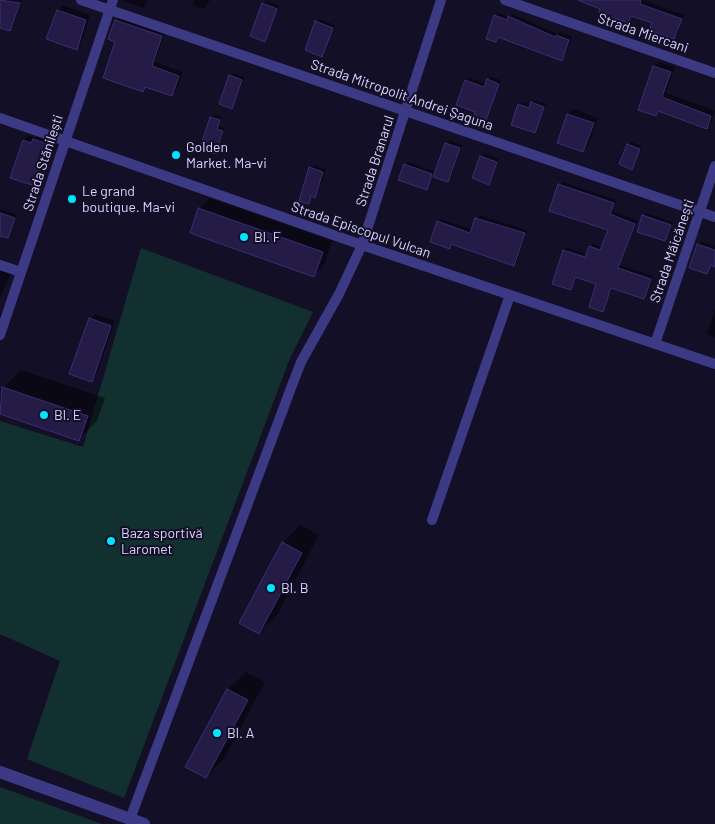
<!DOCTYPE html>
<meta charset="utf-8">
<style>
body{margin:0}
canvas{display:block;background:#130f26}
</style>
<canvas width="715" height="824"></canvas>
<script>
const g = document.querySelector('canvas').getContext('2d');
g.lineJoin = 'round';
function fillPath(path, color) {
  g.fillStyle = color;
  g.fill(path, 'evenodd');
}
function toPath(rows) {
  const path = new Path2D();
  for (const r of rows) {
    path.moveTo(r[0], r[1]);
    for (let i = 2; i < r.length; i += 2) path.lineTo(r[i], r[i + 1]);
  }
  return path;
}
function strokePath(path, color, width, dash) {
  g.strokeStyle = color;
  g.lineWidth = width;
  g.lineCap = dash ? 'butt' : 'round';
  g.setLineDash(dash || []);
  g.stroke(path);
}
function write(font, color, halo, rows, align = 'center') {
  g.font = font + ' Barlow,sans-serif';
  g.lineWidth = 4;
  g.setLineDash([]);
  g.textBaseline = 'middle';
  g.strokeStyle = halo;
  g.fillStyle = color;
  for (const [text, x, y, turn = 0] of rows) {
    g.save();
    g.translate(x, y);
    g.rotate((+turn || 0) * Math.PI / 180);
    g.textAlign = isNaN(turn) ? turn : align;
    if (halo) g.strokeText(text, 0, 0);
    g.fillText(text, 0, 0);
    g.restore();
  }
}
fillPath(toPath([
 [141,248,313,312,290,358,124,798,27,759,60,661,0,634,0,421,83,447],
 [0,787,102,824,0,824]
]), '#12302f');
fillPath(toPath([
 [0,0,22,0,13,26,10,30,0,26],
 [148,0,143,8,123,1,123,0],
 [194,0,210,0,204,9,193,5],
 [579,0,643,0,684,15,678,34,674,38,653,22,633,15,628,22],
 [266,1,279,5,264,40,263,4],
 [63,5,90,15,81,44,76,49,47,38,58,10],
 [498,13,510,17,512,14,558,34,560,32,572,36,565,56,562,59,499,36,495,41,495,16],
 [120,17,165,32,155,62,182,72,176,91,172,95,147,86,143,90,117,41,116,21],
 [319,19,335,25,322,55,316,22],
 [659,62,675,67,666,93,715,111,711,123,706,128,660,111,655,115,639,109,654,66],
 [233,73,245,77,232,107,230,76],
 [491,77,501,80,486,118,477,111,466,81,469,78,487,84],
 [535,100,546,104,534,132,519,105,522,102,531,105],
 [573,109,598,118,588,146,583,151,558,142,568,114],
 [214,114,222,117,219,126,225,128,215,152,211,117],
 [39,134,51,139,36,179,31,184,24,140,29,135,36,138],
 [449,140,462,145,451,177,448,180,433,175,426,189,405,165,408,162,436,172],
 [631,142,642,146,632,168,628,145],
 [485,153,499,159,488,183,482,157],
 [314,165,326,169,318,193,313,195,308,202,310,168],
 [563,182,616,200,612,211,637,220,620,265,653,276,644,298,613,287,603,310,598,283,576,276,570,288,554,283,564,250,567,247,588,254,593,244,602,247,609,229,559,185],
 [210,198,332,241,324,265,314,275,191,232,200,208],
 [0,209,17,215,8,237,0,234],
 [646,213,673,222,665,240,643,216],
 [479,215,527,230,517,262,514,265,453,244,449,248,438,222,441,219,473,230],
 [702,242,715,246,715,265,712,264,707,273,698,245],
 [0,270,11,274,0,297],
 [715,309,715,337,707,334],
 [95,314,115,321,96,375,91,380,90,319],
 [21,370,105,398,97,421,79,439,0,412,0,398,3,388],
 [300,525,319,535,277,615,259,633,283,543],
 [246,672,265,682,224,759,206,777,187,767,228,689]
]), '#0007');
const building = toPath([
 [0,0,20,3,10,31,0,28,0,0],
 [578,0,641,0,640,4,682,19,674,39,649,30,652,23,631,16,628,23,599,13,600,9,578,0],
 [262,3,277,9,265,42,250,36,262,3],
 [57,10,86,20,77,50,46,39,57,10],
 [494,15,507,20,508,16,555,37,556,35,569,40,562,61,498,37,496,42,486,39,494,15],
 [115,20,162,36,152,66,179,76,172,96,145,87,143,92,103,78,115,42,108,39,115,20],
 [315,21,333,28,322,57,305,50,315,21],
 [653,66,671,72,662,97,711,116,707,129,658,111,656,116,638,110,653,66],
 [229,75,242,80,232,109,219,104,229,75],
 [487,79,499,84,486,120,474,116,475,112,456,105,465,80,484,87,487,79],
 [531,102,544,107,535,133,511,125,518,104,529,108,531,102],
 [567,114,594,123,583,152,557,143,567,114],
 [210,117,220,120,217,129,223,131,215,154,200,148,210,117],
 [33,139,47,144,32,185,10,178,23,140,31,143,33,139],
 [445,143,460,148,448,182,433,177,445,143],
 [627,144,640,149,632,170,619,164,627,144],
 [480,156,497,162,489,185,472,178,480,156],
 [404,164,432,174,427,190,398,180,404,164],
 [309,167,323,172,315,198,311,196,309,204,299,201,309,167],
 [558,184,614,203,610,214,635,224,618,268,651,279,644,299,611,288,603,312,589,307,596,284,575,277,571,290,552,284,563,250,585,257,589,246,600,250,608,230,549,211,558,184],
 [198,208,323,252,314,277,190,233,198,208],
 [0,213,15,218,8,238,0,236,0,213],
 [642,215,671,225,665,241,637,232,642,215],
 [475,218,525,233,514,266,451,244,450,249,430,242,437,221,470,233,475,218],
 [697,244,715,250,715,267,711,265,707,274,689,268,697,244],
 [89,318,111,326,92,382,69,374,89,318],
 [2,387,88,416,79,441,0,414,2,387],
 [282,542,302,553,259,634,239,623,282,542],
 [227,689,248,700,206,778,185,767,227,689]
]);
fillPath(building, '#241b47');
strokePath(building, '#3b2d73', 1);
strokePath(toPath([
 [81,0,715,217],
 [505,0,715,73],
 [0,118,362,245,715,364],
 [0,265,21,272],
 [0,335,113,0],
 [655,344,715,166],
 [432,520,510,295],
 [130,819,291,388,301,362,339,294,362,245,441,0]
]), '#3d3a85', 10);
strokePath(toPath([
 [0,772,144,824]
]), '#3d3a85', 12);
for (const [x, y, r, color] of [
 [176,155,5,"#00e5ff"],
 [72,199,5,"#00e5ff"],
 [244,237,5,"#00e5ff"],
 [44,415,5,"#00e5ff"],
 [111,541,5,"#00e5ff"],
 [271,588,5,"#00e5ff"],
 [217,733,5,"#00e5ff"]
]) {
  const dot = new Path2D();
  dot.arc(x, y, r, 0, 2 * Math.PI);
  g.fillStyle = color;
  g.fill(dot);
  strokePath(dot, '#130f26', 2);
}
write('14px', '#d9d4ff', '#130f26', [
 ["Strada Miercani",643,33,19],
 ["Strada Mitropolit Andrei Șaguna",402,95,19],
 ["Strada Branarul",375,161,-72],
 ["Strada Stănilești",43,163,-72],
 ["Strada Episcopul Vulcan",361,230,19],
 ["Strada Măicănești",672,251,-71]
]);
write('14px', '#d9d4ff', '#130f26', [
 ["Golden",186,147],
 ["Market. Ma-vi",186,163],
 ["Le grand",82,191],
 ["boutique. Ma-vi",82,207],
 ["Bl. F",254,237],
 ["Bl. E",54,415],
 ["Baza sportivă",121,533],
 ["Laromet",121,549],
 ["Bl. B",281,588],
 ["Bl. A",227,733]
], 'left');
</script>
